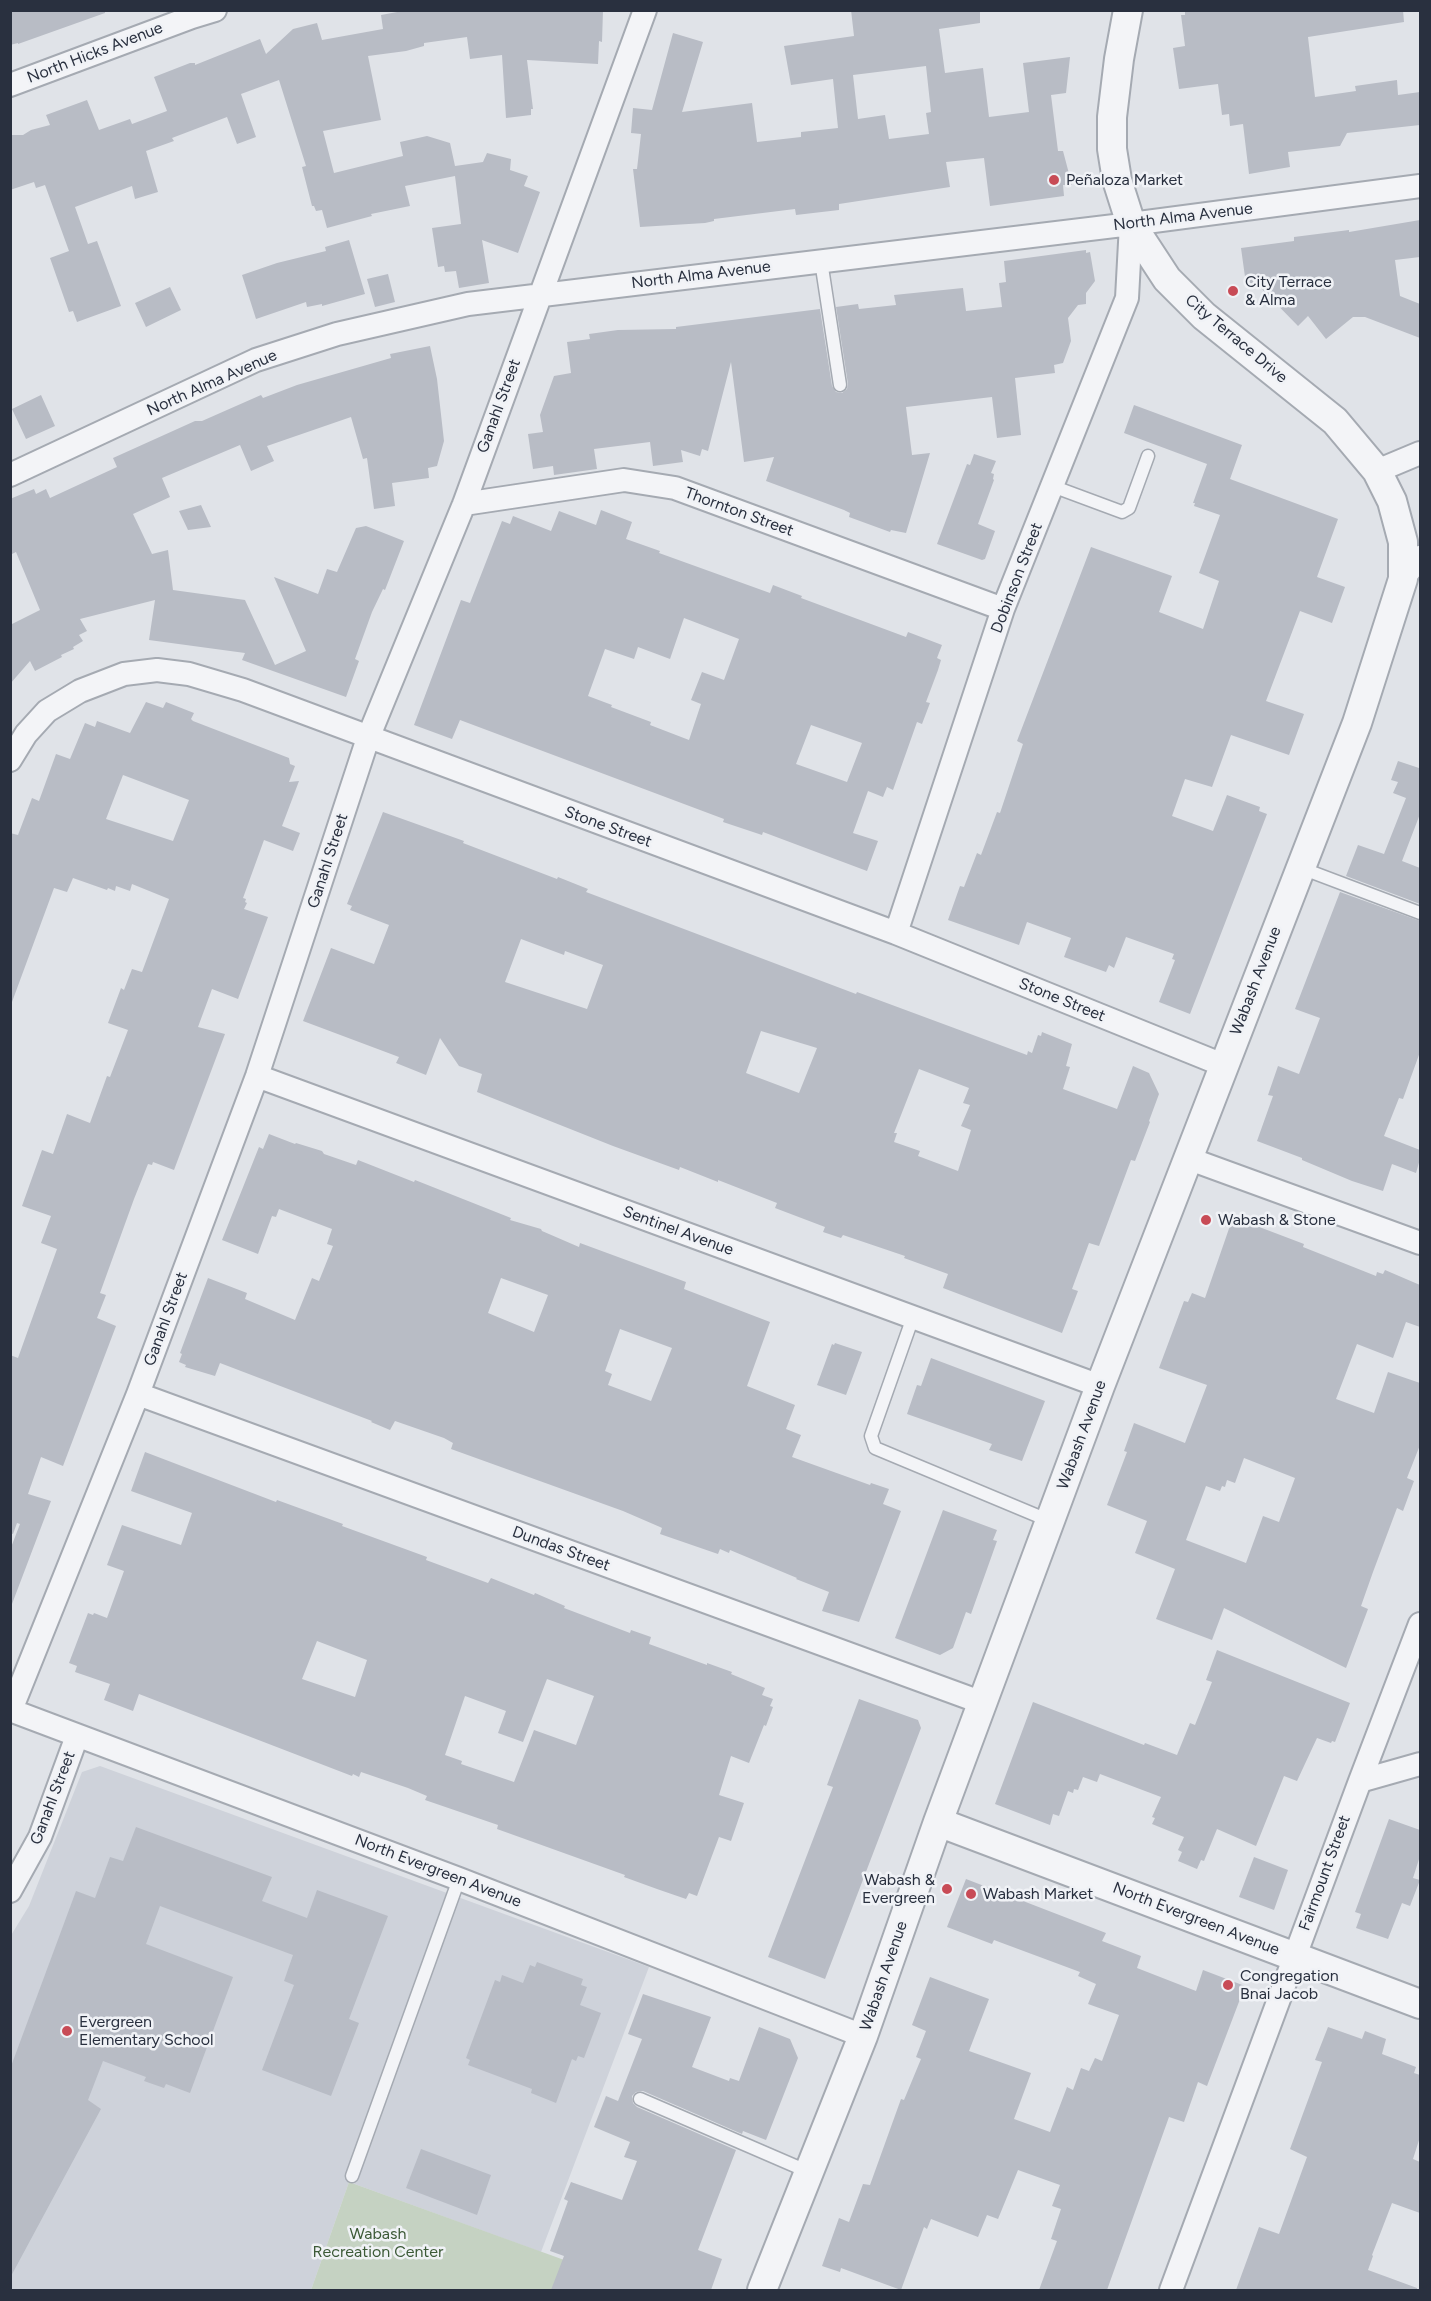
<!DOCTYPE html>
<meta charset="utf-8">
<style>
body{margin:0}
#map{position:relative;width:1431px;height:2301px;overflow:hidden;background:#e0e3e8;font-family:Figtree,sans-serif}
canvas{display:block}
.frame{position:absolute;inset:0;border:12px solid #29303f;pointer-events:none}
</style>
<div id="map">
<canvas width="1431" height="2301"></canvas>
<div class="frame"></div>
</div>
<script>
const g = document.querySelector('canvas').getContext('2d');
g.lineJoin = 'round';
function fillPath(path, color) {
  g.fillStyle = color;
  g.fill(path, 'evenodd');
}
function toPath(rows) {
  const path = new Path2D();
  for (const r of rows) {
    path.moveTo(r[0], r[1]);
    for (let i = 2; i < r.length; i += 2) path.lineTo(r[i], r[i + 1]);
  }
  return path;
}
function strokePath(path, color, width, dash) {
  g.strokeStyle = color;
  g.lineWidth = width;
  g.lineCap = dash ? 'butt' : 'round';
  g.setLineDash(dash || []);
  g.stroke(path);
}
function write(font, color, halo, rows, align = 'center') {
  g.font = font + ' Figtree,sans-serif';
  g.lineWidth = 5;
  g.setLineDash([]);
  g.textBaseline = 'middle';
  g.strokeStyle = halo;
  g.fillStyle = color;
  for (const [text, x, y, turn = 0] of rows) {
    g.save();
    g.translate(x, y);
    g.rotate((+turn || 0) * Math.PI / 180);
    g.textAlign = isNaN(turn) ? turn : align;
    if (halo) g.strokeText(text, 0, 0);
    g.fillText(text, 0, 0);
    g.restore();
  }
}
fillPath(toPath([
 [100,1766,649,1967,541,2252,349,2182,311,2290,11,2290,10,1937,29,1906,82,1772]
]), '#ced2da');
fillPath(toPath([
 [349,2182,647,2290,311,2290]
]), '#c5d2c2');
fillPath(toPath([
 [10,10,105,10,105,13,18,44,18,43,10,45],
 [408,10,603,10,602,42,599,41,598,64,527,60,533,109,531,109,531,115,506,118,502,55,470,59,467,37,424,43,424,46,406,51,368,56,381,120,323,131,334,173,403,156,400,142,427,136,450,143,455,166,483,162,487,153,511,159,510,170,528,176,524,186,540,192,518,253,482,240,489,283,459,288,456,271,445,272,444,266,438,267,432,228,461,224,455,176,405,186,410,206,371,214,372,216,327,228,322,210,316,211,314,206,312,206,302,167,306,166,279,80,241,94,256,137,237,144,227,117,172,138,174,141,146,151,158,192,135,199,132,186,75,207,88,244,97,241,121,306,77,322,73,311,69,312,50,258,69,251,45,185,36,188,34,182,10,190,10,135,23,135,31,130,50,125,46,115,87,100,99,130,130,119,132,124,167,111,154,77,190,63,195,63,195,65,260,39,266,54,293,29,317,23,322,40,383,29,381,15],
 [851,10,980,10,980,23,939,29,945,73,983,68,989,117,1029,112,1023,63,1070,57,1066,93,1051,95,1058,151,1063,151,1072,185,1063,185,1064,196,990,206,984,158,946,162,950,187,839,204,839,210,796,215,795,209,714,219,714,221,705,223,640,227,633,169,637,169,641,134,631,133,633,108,652,110,673,33,703,42,682,112,752,103,757,142,801,137,801,132,838,128,833,79,791,85,784,46,854,36],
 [926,66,931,112,926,113,929,134,889,139,885,115,858,119,853,75],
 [1185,10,1403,10,1404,22,1308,37,1315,97,1356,91,1355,86,1397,80,1398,95,1420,92,1420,125,1347,133,1340,146,1288,152,1290,167,1249,174,1243,124,1230,126,1229,114,1222,115,1218,84,1179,89,1173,48,1185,46,1181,15,1185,15],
 [1420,220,1420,257,1395,260,1400,296,1420,304,1420,338,1365,317,1353,317,1326,339,1308,316,1298,326,1256,283,1246,284,1241,248,1294,241,1294,237,1349,230,1349,232],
 [349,240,365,294,322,306,322,304,307,307,306,302,256,319,242,275,277,263,326,251,325,247],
 [1086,250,1086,253,1090,252,1095,281,1086,293,1086,304,1078,305,1068,318,1071,341,1063,363,1054,365,1055,373,1015,378,1021,435,997,438,992,397,906,407,912,455,930,453,906,533,891,530,890,532,849,517,850,513,844,510,766,481,774,457,744,462,731,362,708,451,702,449,700,456,681,450,683,462,653,466,650,442,594,449,597,469,554,475,553,466,533,469,528,434,543,432,540,415,554,376,571,373,567,342,590,339,589,334,618,330,676,329,676,327,820,309,832,386,836,392,842,393,847,389,848,384,836,307,858,304,859,309,896,305,894,295,963,288,966,311,1002,307,999,283,1006,282,1004,261],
 [388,274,395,302,375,307,367,279],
 [170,287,181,310,146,327,135,303],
 [430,346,437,379,444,441,437,466,428,468,429,478,392,483,395,506,374,509,367,458,363,459,351,417,267,446,274,461,251,471,240,445,162,478,170,497,133,514,152,554,168,550,173,590,245,600,275,665,306,651,274,577,318,594,327,569,337,572,356,528,366,526,404,541,385,590,383,589,372,612,355,659,359,661,346,697,242,660,245,653,149,640,155,600,80,619,87,631,79,635,83,641,73,647,74,649,61,655,62,657,35,671,30,661,10,684,10,625,40,610,16,552,10,555,10,499,34,489,36,494,46,489,50,498,117,467,113,458,195,421,202,421,261,395,263,398,297,385,391,358,390,354],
 [41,395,55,426,26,439,12,409],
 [1134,405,1242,445,1230,479,1338,519,1317,577,1345,587,1332,623,1300,611,1266,701,1304,714,1289,755,1231,735,1212,787,1185,779,1172,816,1213,831,1227,795,1260,807,1259,811,1267,814,1190,1014,1159,1002,1175,960,1172,959,1174,954,1126,937,1114,968,1109,965,1106,972,1064,957,1071,938,1027,922,1019,945,948,920,960,886,964,887,977,853,981,855,997,812,1000,813,1023,744,1017,741,1091,547,1172,576,1159,612,1203,629,1219,581,1199,573,1220,515,1194,506,1195,503,1193,503,1207,464,1124,433],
 [974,454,996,461,991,473,994,474,993,479,994,480,978,524,995,531,985,559,982,560,937,544,967,464,970,465],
 [201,505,211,527,188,530,179,511],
 [601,510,632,522,626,539,660,551,659,553,770,593,773,585,802,596,801,598,906,637,908,632,942,645,937,658,941,660,938,670,926,702,930,703,922,724,917,722,893,790,887,787,883,797,868,791,853,833,878,841,867,871,763,832,762,835,723,822,724,819,460,720,452,739,414,725,461,600,470,603,502,521,510,524,513,516,551,531,559,511,596,525],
 [684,618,739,639,724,680,702,672,691,700,701,704,689,740,650,725,651,722,611,707,612,705,588,696,605,649,634,659,638,647,670,659],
 [811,725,862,743,847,782,796,764],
 [146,702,163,708,166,702,194,713,191,719,193,721,289,758,290,764,295,766,289,782,299,781,282,826,300,833,293,851,264,840,243,898,246,899,245,902,247,903,244,909,268,917,238,999,212,989,198,1027,225,1034,174,1170,153,1162,152,1165,148,1164,134,1199,100,1293,106,1295,97,1318,116,1326,63,1466,41,1457,28,1494,51,1501,12,1604,10,1603,10,1550,20,1524,17,1523,13,1534,10,1533,10,1355,18,1358,57,1249,41,1243,51,1216,22,1206,42,1150,53,1154,67,1114,90,1123,107,1076,110,1077,128,1030,108,1023,121,988,124,990,132,969,142,972,169,899,132,884,130,891,116,886,115,891,108,888,107,890,73,878,67,892,54,888,12,1002,10,1002,10,833,18,835,32,798,39,801,56,754,70,759,85,723,95,727,97,721,130,733],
 [123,775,189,800,173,841,106,819],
 [1398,761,1419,768,1420,766,1420,814,1402,861,1420,868,1420,904,1346,876,1358,845,1384,854,1406,798,1393,793,1398,782,1391,780],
 [383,812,464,841,463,843,557,879,558,877,588,889,586,892,856,994,857,992,1027,1055,1028,1051,1032,1053,1038,1035,1041,1036,1042,1032,1072,1044,1066,1066,1070,1067,1063,1089,1117,1109,1133,1066,1149,1073,1159,1094,1149,1121,1150,1122,1135,1161,1131,1160,1099,1246,1089,1243,1072,1289,1078,1291,1062,1333,943,1288,948,1274,904,1258,905,1256,843,1235,841,1238,823,1232,825,1227,775,1208,777,1203,718,1180,718,1182,680,1167,679,1170,613,1146,477,1092,482,1074,459,1066,440,1038,426,1075,396,1063,399,1057,303,1021,331,948,374,964,389,925,350,910,352,906,347,904],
 [521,939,564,955,565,951,603,965,587,1009,505,982],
 [761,1031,817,1048,799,1093,746,1073],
 [919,1069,969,1088,963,1103,970,1105,961,1126,971,1130,958,1171,918,1156,920,1151,894,1142,897,1133,894,1133],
 [1340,892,1420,921,1420,1052,1403,1099,1399,1098,1384,1136,1420,1150,1420,1159,1416,1173,1392,1164,1383,1191,1352,1181,1302,1160,1302,1158,1257,1141,1273,1096,1268,1095,1278,1066,1299,1074,1320,1018,1295,1009],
 [269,1134,295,1144,296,1143,322,1151,324,1154,356,1165,358,1160,414,1182,415,1180,511,1218,510,1220,541,1229,542,1231,579,1247,580,1243,686,1282,684,1289,770,1322,747,1386,795,1405,786,1429,801,1435,792,1457,870,1485,871,1483,889,1489,883,1504,901,1511,859,1622,822,1611,829,1592,796,1579,797,1578,730,1550,729,1553,720,1549,718,1554,660,1534,662,1528,660,1527,623,1511,451,1449,453,1443,444,1438,395,1421,390,1430,371,1422,372,1421,220,1363,215,1376,185,1367,186,1365,179,1362,182,1354,180,1353,208,1278,247,1293,245,1299,295,1320,312,1278,319,1281,333,1246,327,1244,332,1229,279,1209,276,1217,272,1216,258,1254,222,1240,259,1147,263,1149],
 [501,1278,548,1295,534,1332,488,1313],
 [620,1329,672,1348,651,1401,608,1385,612,1374,605,1371],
 [1233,1217,1304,1244,1303,1247,1376,1276,1377,1272,1383,1274,1385,1270,1420,1285,1420,1327,1406,1322,1393,1358,1357,1344,1336,1399,1374,1413,1388,1372,1420,1383,1420,1445,1407,1478,1414,1481,1403,1511,1397,1508,1373,1572,1361,1606,1368,1609,1346,1668,1224,1608,1212,1640,1156,1619,1175,1569,1135,1553,1147,1521,1107,1505,1127,1452,1124,1451,1134,1423,1185,1443,1207,1385,1159,1368,1184,1301,1188,1302,1192,1293,1205,1298],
 [1244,1458,1295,1478,1279,1522,1263,1516,1246,1563,1186,1540,1206,1486,1220,1491,1222,1486,1225,1487,1227,1480,1235,1483],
 [835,1343,862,1352,846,1395,817,1385,832,1344,834,1345],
 [931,1358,1045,1401,1022,1461,989,1450,992,1444,907,1414,917,1385,921,1386],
 [145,1452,276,1502,277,1500,343,1524,342,1526,427,1557,426,1560,488,1583,491,1578,534,1595,535,1593,565,1606,564,1608,630,1633,631,1630,651,1637,649,1644,707,1665,707,1663,732,1672,731,1674,765,1688,762,1695,773,1699,770,1706,773,1707,766,1726,764,1725,749,1763,731,1756,719,1795,744,1803,731,1841,719,1837,697,1896,689,1893,686,1899,657,1889,624,1877,625,1875,497,1829,498,1825,425,1800,427,1796,408,1788,361,1772,359,1777,353,1774,352,1776,139,1694,133,1711,104,1700,110,1684,75,1672,77,1666,69,1663,88,1613,93,1615,94,1613,107,1618,124,1571,107,1565,122,1525,181,1545,192,1513,131,1491],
 [317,1641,367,1660,355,1697,302,1679],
 [547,1679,594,1696,576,1745,534,1730,514,1782,461,1764,462,1761,445,1755,465,1696,506,1711,498,1733,523,1742],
 [943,1510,997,1530,993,1540,997,1541,971,1614,966,1612,953,1648,940,1655,895,1638],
 [1217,1650,1350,1703,1335,1742,1332,1741,1331,1743,1317,1738,1297,1781,1284,1776,1256,1846,1217,1829,1204,1861,1201,1860,1197,1869,1178,1861,1182,1852,1178,1850,1184,1837,1152,1824,1155,1818,1152,1817,1161,1797,1100,1774,1097,1782,1083,1777,1078,1790,1074,1789,1073,1793,1068,1791,1059,1816,1053,1814,1050,1825,995,1804,1033,1702,1144,1745,1145,1743,1177,1755,1190,1723,1195,1725,1212,1682,1206,1680],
 [859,1699,918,1720,921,1728,825,1979,768,1957,833,1787,827,1785],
 [1389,1819,1420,1830,1420,1856,1413,1878,1420,1880,1410,1906,1402,1903,1388,1939,1356,1928,1361,1914,1355,1912],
 [136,1827,272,1877,262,1901,307,1918,317,1890,388,1916,349,2019,359,2023,331,2096,262,2070,294,1985,284,1981,293,1955,160,1906,146,1944,233,1977,190,2093,166,2084,164,2088,144,2081,146,2077,103,2061,88,2100,101,2109,10,2278,10,2069,76,1891,95,1898,110,1857,123,1861],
 [1254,1857,1288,1870,1274,1910,1239,1897],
 [966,1879,1106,1933,1102,1941,1141,1956,1137,1968,1196,1991,1203,1970,1245,1986,1207,2086,1198,2082,1184,2122,1169,2117,1107,2290,1039,2290,1057,2241,1051,2239,1061,2209,1052,2206,1060,2185,1018,2170,998,2219,987,2215,978,2237,931,2219,927,2229,924,2227,901,2290,841,2268,840,2272,822,2266,839,2218,849,2222,863,2184,870,2185,901,2099,904,2100,921,2059,916,2057,926,2031,912,2025,930,1977,989,1999,969,2051,1031,2073,1014,2119,1050,2132,1067,2087,1073,2090,1081,2068,1089,2071,1095,2058,1102,2061,1119,2015,1088,2004,1096,1984,1078,1976,1080,1972,994,1940,992,1944,947,1927],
 [537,1962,583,1979,581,1985,587,1987,580,2005,601,2013,584,2058,578,2056,576,2061,572,2059,556,2103,531,2093,532,2089,468,2065,470,2060,466,2058,495,1980,500,1982,502,1975,523,1983,530,1965,535,1967],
 [643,1994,711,2017,692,2067,729,2081,730,2078,739,2081,759,2027,790,2039,798,2058,766,2140,743,2131,742,2134,643,2091,636,2092,632,2096,633,2103,637,2107,736,2150,698,2250,722,2259,711,2290,551,2290,564,2256,550,2251,568,2201,564,2199,571,2182,622,2200,637,2161,624,2157,630,2142,594,2127,606,2096,618,2101,642,2039,628,2034],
 [1328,2027,1362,2039,1365,2031,1386,2039,1382,2054,1416,2067,1414,2073,1420,2075,1420,2137,1413,2159,1420,2162,1420,2213,1392,2203,1372,2255,1373,2256,1368,2270,1417,2288,1417,2290,1236,2290,1259,2227,1279,2234,1307,2157,1290,2149,1322,2062,1315,2060],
 [421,2149,491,2175,477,2215,406,2188]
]), '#b8bcc5');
const service = toPath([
 [821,261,840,385],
 [1052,486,1122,512,1129,508,1148,456],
 [1301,868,1420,913],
 [913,1317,871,1436,875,1448,1050,1521],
 [640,2099,809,2172],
 [352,2176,459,1879]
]);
const minor = toPath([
 [10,85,192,17,215,10],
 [1377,471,1420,453],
 [10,475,256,360,337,334,468,304,1131,224,1420,186],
 [464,504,624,480,675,488,1003,609],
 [1403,579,1420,557],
 [10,760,26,734,47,711,80,691,124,674,157,670,189,674,243,690,896,933,1223,1065],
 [896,933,1003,609,1127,298,1131,224],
 [257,1076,1100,1386],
 [1187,1158,1420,1243],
 [138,1394,983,1703],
 [10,1710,459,1879,863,2036],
 [11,1710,138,1394,257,1076,368,738,464,504,645,10],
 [1360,1781,1420,1764],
 [10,1891,40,1837,77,1736],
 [1171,2290,1360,1781,1420,1624]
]);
const tertiary = toPath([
 [938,1822,1420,2004],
 [762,2290,863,2036,938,1822,1100,1386,1357,723,1403,579,1403,542,1392,501,1377,471,1335,421,1204,316,1167,279,1131,224,1117,180,1112,149,1112,117,1119,59,1128,10]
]);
strokePath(service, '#a5aab2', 15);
strokePath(minor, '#a5aab2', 26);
strokePath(tertiary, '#a5aab2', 32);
strokePath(service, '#f3f4f7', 12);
strokePath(minor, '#f3f4f7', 22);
strokePath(tertiary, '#f3f4f7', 28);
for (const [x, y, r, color] of [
 [1054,180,6,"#c84b56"],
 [1233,291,6,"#c84b56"],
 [1206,1220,6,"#c84b56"],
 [947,1889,6,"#c84b56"],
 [971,1894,6,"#c84b56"],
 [1228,1985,6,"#c84b56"],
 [67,2031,6,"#c84b56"]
]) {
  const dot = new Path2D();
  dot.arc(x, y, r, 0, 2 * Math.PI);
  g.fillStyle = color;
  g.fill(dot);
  strokePath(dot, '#f0f2f6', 2);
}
write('16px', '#29303f', '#f0f2f6', [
 ["North Hicks Avenue",95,53,-21],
 ["North Alma Avenue",1183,217,-7],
 ["North Alma Avenue",701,275,-7],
 ["City Terrace Drive",1236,339,40],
 ["North Alma Avenue",212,383,-24],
 ["Ganahl Street",499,406,-70],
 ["Thornton Street",739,512,20],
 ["Dobinson Street",1017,578,-69],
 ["Stone Street",608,827,20],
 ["Ganahl Street",328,861,-72],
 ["Wabash Avenue",1256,981,-69],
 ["Stone Street",1062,1000,22],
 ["Sentinel Avenue",678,1231,20],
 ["Ganahl Street",166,1319,-70],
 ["Wabash Avenue",1082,1435,-70],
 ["Dundas Street",561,1549,20],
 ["Ganahl Street",53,1798,-69],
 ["North Evergreen Avenue",438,1871,21],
 ["Fairmount Street",1325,1873,-70],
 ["North Evergreen Avenue",1196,1919,21],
 ["Wabash Avenue",884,1976,-71]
]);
write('16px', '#29303f', '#f0f2f6', [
 ["Peñaloza Market",1066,180],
 ["City Terrace",1245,282],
 ["& Alma",1245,300],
 ["Wabash & Stone",1218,1220],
 ["Wabash &",935,1880,"right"],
 ["Evergreen",935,1898,"right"],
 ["Wabash Market",983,1894],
 ["Congregation",1240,1976],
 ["Bnai Jacob",1240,1994],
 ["Evergreen",79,2022],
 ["Elementary School",79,2040]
], 'left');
write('16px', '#3c5a37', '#f0f2f6', [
 ["Wabash",378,2234],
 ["Recreation Center",378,2252]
]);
</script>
